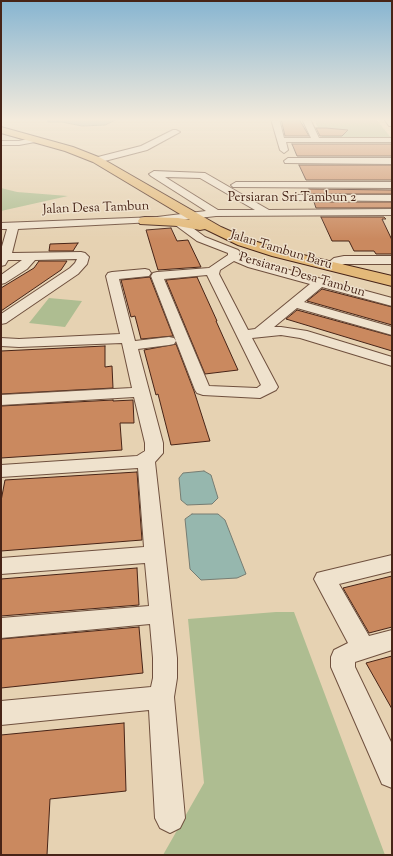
<!DOCTYPE html>
<style>
body{margin:0}
#map{position:relative;width:393px;height:856px;overflow:hidden;background:#e6d2b2;font-family:"Sorts Mill Goudy",serif}
canvas{display:block}
.frame{position:absolute;inset:0;border:2px solid #472417;pointer-events:none}
</style>
<div id="map">
<canvas width="393" height="856"></canvas>
<div class="frame"></div>
</div>
<script>
const g = document.querySelector('canvas').getContext('2d');
g.lineJoin = 'round';
function fillPath(path, color) {
  g.fillStyle = color;
  g.fill(path, 'evenodd');
}
function toPath(rows) {
  const path = new Path2D();
  for (const r of rows) {
    path.moveTo(r[0], r[1]);
    for (let i = 2; i < r.length; i += 2) path.lineTo(r[i], r[i + 1]);
  }
  return path;
}
function strokePath(path, color, width, dash) {
  g.strokeStyle = color;
  g.lineWidth = width;
  g.lineCap = dash ? 'butt' : 'round';
  g.setLineDash(dash || []);
  g.stroke(path);
}
function write(font, color, halo, rows, align = 'center') {
  g.font = font + ' "Sorts Mill Goudy",serif';
  g.lineWidth = 3;
  g.setLineDash([]);
  g.textBaseline = 'middle';
  g.strokeStyle = halo;
  g.fillStyle = color;
  for (const [text, x, y, turn = 0] of rows) {
    g.save();
    g.translate(x, y);
    g.rotate((+turn || 0) * Math.PI / 180);
    g.textAlign = isNaN(turn) ? turn : align;
    if (halo) g.strokeText(text, 0, 0);
    g.fillText(text, 0, 0);
    g.restore();
  }
}
fillPath(toPath([
 [314,119,376,119,392,139,323,139],
 [1,188,17,192,68,196,1,211],
 [49,298,82,301,65,327,29,323],
 [276,612,294,612,385,855,163,855,204,783,188,619]
]), '#aebd91');
const water = toPath([
 [47,119,118,119,105,125,82,126,62,122,48,122,47,119],
 [204,471,211,475,218,498,212,504,187,505,181,500,179,478,183,473,204,471],
 [192,514,218,514,225,520,246,574,237,578,201,580,190,569,185,519,192,514]
]);
fillPath(water, '#96b7ae');
strokePath(water, '#767c72', 1);
const building = toPath([
 [281,119,299,119,309,136,285,136,281,119],
 [316,128,326,128,348,130,342,136,320,136,316,128],
 [292,144,392,144,392,156,297,156,292,144],
 [299,165,392,165,392,180,306,180,299,165],
 [309,189,392,190,392,194,311,194,309,189],
 [314,202,392,202,392,208,316,208,314,202],
 [321,217,384,217,386,219,382,219,392,240,392,254,376,254,374,251,354,251,349,241,332,241,321,217],
 [171,228,177,241,188,240,201,267,158,270,146,230,171,228],
 [78,243,73,251,49,251,50,244,78,243],
 [39,261,67,261,61,270,1,311,1,288,34,268,39,261],
 [150,277,173,336,141,339,135,316,131,317,121,280,150,277],
 [197,277,217,321,216,321,238,370,205,374,166,280,197,277],
 [322,289,392,307,392,325,307,301,322,289],
 [297,310,392,336,392,351,286,319,297,310],
 [176,344,194,391,210,441,171,445,158,394,156,395,144,350,176,344],
 [105,346,105,367,112,366,113,388,1,394,1,351,105,346],
 [113,400,113,401,133,400,134,423,120,423,122,450,1,458,1,406,113,400],
 [137,472,142,540,1,551,1,501,5,480,137,472],
 [137,568,139,605,1,616,1,579,137,568],
 [392,576,392,627,369,633,343,588,392,576],
 [139,627,143,673,1,688,1,639,139,627],
 [392,656,392,709,366,663,392,656],
 [124,723,126,791,50,799,47,855,1,855,1,735,124,723]
]);
fillPath(building, '#ca895f');
strokePath(building, '#472417', 1);
const minor = toPath([
 [271,119,279,119,284,138,311,138,302,119,310,119,319,138,392,138,392,142,286,142,288,150,284,153,280,150,271,119],
 [384,119,392,119,392,126,389,126,384,119],
 [173,130,176,130,180,132,147,150,97,163,93,160,94,158,141,146,173,130],
 [32,138,36,140,35,142,19,145,1,145,1,141,19,141,32,138],
 [288,158,392,158,392,164,285,163,284,161,288,158],
 [154,171,205,173,269,210,392,209,392,215,216,216,182,220,205,237,238,250,240,252,239,255,256,261,392,298,392,306,322,287,304,302,392,327,392,335,297,308,274,327,281,327,307,331,392,357,392,366,300,338,281,335,252,338,278,387,276,390,260,398,203,395,197,393,195,390,176,341,174,344,169,345,138,349,163,443,163,453,155,462,177,658,177,678,174,697,185,818,180,828,170,833,160,828,155,818,149,710,1,725,1,701,151,687,153,678,153,658,150,624,1,638,1,618,149,606,145,563,1,574,1,558,144,547,138,468,1,477,1,465,137,456,145,451,145,443,134,397,1,405,1,395,132,388,122,343,19,347,1,346,1,338,19,339,120,334,106,276,108,273,112,272,145,269,149,270,151,273,149,276,119,279,135,341,169,337,174,338,176,341,151,276,153,273,157,272,209,268,228,255,228,253,197,241,174,224,173,221,18,229,12,253,81,252,85,253,89,257,87,264,78,274,6,323,1,324,1,314,70,268,75,263,77,259,35,260,27,269,5,283,1,284,1,275,22,260,8,260,5,265,1,266,1,250,7,229,1,229,1,223,157,217,206,211,151,176,149,174,154,171],
 [165,177,200,178,255,210,218,210,165,177],
 [234,261,248,267,310,284,255,329,248,330,219,274,220,270,234,261],
 [207,275,261,385,257,388,209,386,164,279,207,275],
 [236,182,392,182,392,188,233,187,231,185,236,182],
 [298,195,392,195,392,201,295,200,293,198,295,196,298,195],
 [344,256,392,256,392,264,344,264,330,270,326,269,324,266,334,258,344,256],
 [392,555,392,571,339,584,369,636,392,630,392,650,355,662,355,667,392,744,392,788,382,784,331,667,331,657,334,650,348,643,314,579,317,573,325,571,392,555]
]);
const major = toPath([
 [1,127,73,147,101,158,221,227,248,239,282,250,392,276,392,286,272,256,238,245,205,229,200,230,178,226,140,224,138,221,140,218,145,217,178,218,190,220,93,162,65,151,1,133,1,127]
]);
strokePath(minor, '#6f503e', 2);
strokePath(major, '#472417', 2);
fillPath(minor, '#efe2cd');
fillPath(major, '#e3b979');
const sky = g.createLinearGradient(0, 0, 0, 239);
sky.addColorStop(0, '#87b5d1');
sky.addColorStop(0.5, '#f4ebdc');
sky.addColorStop(1, '#f4ebdc00');
g.fillStyle = sky;
g.fillRect(0, 0, 393, 239);
write('13px', '#472417', '#efe2cd', [
 ["Persiaran Sri Tambun 2",292,199],
 ["Jalan Desa Tambun",96,209,-2],
 ["Jalan Tambun Baru",281,251,17],
 ["Persiaran Desa Tambun",302,276,16]
]);
</script>
